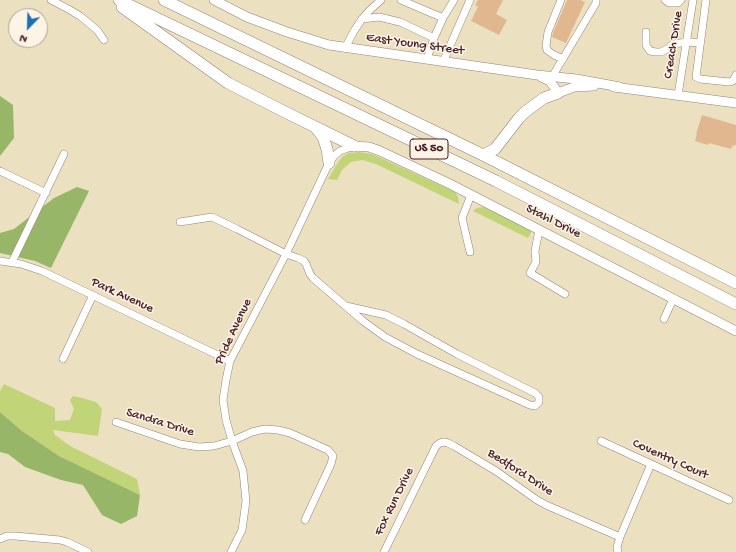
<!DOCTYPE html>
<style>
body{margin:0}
#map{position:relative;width:736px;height:552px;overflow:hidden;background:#ebe1c0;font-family:"Gochi Hand",sans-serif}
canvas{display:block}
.north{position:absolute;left:8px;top:8px;width:40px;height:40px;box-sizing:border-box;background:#fcf5e5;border:1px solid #b59f9b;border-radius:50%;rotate:203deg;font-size:11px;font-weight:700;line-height:16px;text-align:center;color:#4a1f2b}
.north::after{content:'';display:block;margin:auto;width:14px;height:18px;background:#1f6fb2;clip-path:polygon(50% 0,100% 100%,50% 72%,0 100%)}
</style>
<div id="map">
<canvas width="736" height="552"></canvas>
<div class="north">N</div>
</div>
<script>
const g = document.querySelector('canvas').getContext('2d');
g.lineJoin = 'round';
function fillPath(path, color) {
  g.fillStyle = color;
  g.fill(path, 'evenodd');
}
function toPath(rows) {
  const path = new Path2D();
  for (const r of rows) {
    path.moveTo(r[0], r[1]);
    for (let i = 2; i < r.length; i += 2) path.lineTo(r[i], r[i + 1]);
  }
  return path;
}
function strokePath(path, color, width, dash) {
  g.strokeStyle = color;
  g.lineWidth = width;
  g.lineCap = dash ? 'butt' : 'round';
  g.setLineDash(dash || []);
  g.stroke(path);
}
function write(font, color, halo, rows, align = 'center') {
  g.font = font + ' "Gochi Hand",sans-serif';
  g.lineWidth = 3;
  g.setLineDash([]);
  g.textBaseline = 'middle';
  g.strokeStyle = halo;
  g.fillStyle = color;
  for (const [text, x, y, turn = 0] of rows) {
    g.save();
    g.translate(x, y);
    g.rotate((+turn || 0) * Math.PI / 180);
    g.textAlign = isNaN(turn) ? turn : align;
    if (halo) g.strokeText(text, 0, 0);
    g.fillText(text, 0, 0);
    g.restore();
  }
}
fillPath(toPath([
 [359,152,372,154,455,192,458,197,459,204,378,165,363,160,351,162,342,170,337,180,328,179,337,164,342,157,349,153],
 [483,207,531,229,531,233,528,238,473,211,477,208],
 [4,384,55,408,55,421,70,420,74,409,70,400,73,396,82,398,96,402,102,409,98,436,53,430,55,435,70,446,137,479,140,495,59,456,22,431,0,412,0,391]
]), '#c1d477');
fillPath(toPath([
 [0,96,13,105,14,138,0,156],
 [77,187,89,191,51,268,35,261,0,253,0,233,14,229,54,198],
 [0,412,22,431,59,456,140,495,137,516,121,524,102,515,83,485,61,480,25,467,8,454,0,452]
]), '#98b668');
fillPath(toPath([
 [478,0,503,0,496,14,507,20,499,35,471,21,478,7,475,5],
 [567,0,580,0,585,2,566,43,552,37,553,33],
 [702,115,736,125,736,143,735,146,733,145,731,149,709,143,708,145,695,141,697,134,696,134]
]), '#e1b78f');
const minor = toPath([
 [51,0,70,10,80,16,97,30,104,40],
 [401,0,443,18,434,38,427,59],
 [561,0,548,32,546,46,547,50,554,55,563,59],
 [665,0,669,3,678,3,681,0],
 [706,0,696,77,700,79,729,82,733,81,736,75],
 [443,18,454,0],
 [362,19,379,17,400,22,434,38],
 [646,32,646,45,650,51,656,52,661,52,667,49,673,44,687,42,700,43],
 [345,48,354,31,362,19,369,11,381,0],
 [443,62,470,0],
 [552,77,596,3,596,0],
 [678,95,693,0],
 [0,171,46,193],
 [180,222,212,217,237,229,286,254,298,258,304,261,306,264,310,274,313,278,363,321,385,337,417,354,530,405,535,406,539,402,539,397,535,393,457,354,404,324,386,315,346,306],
 [539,230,535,251,536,262,530,273,565,294],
 [470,252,462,218,471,195],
 [0,261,21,264,42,271,230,361],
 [12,262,64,154],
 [664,319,673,299],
 [63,359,93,295],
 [116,422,180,444,199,447,214,446,232,441,252,432,265,429,278,430,290,433,328,450,333,456,331,464,305,520],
 [601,441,729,500],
 [0,539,7,536,15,536,60,540,67,542,88,552],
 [231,552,242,530,246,501,243,471,232,441,226,420,223,400,226,380,230,361,286,254,329,163,334,156,340,151,354,146],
 [384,552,436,446,440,443,444,442,448,443,454,446,496,471,537,500,546,505,620,537],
 [618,552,617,547,620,537,651,464]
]);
const major = toPath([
 [214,0,247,17,287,32,329,45,537,75,576,79,620,87],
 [541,77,550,81,558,93,574,87,594,86],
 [614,87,736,103],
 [354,146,369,147,380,151,450,184,736,331]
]);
const highway = toPath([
 [119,0,496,181,736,304],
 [164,0,483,155,736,283],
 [122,7,228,83,283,111,354,146],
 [316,128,323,137,327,149,329,163],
 [483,155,495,149,519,118,525,112,544,98,558,93]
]);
strokePath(minor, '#9a8076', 8);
strokePath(major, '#9a8076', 10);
strokePath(highway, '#9a8076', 12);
strokePath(minor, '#fff', 7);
strokePath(major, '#fff', 9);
strokePath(highway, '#fff', 11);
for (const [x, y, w] of [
 [429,149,38]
]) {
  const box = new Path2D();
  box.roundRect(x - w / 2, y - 10, w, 20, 3);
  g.fillStyle = '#fcf5e5';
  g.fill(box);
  strokePath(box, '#4a1f2b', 1);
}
write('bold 12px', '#4a1f2b', null, [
 ["US 50",429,149]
]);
write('13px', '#4a1f2b', '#fcf5e5', [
 ["East Young Street",415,45,8],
 ["Creach Drive",674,45,-81],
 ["Stahl Drive",553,222,27],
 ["Park Avenue",122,296,25],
 ["Pride Avenue",234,332,-65],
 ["Sandra Drive",160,423,17],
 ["Coventry Court",670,460,24],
 ["Bedford Drive",520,473,33],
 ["Fox Run Drive",395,502,-64]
]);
</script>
